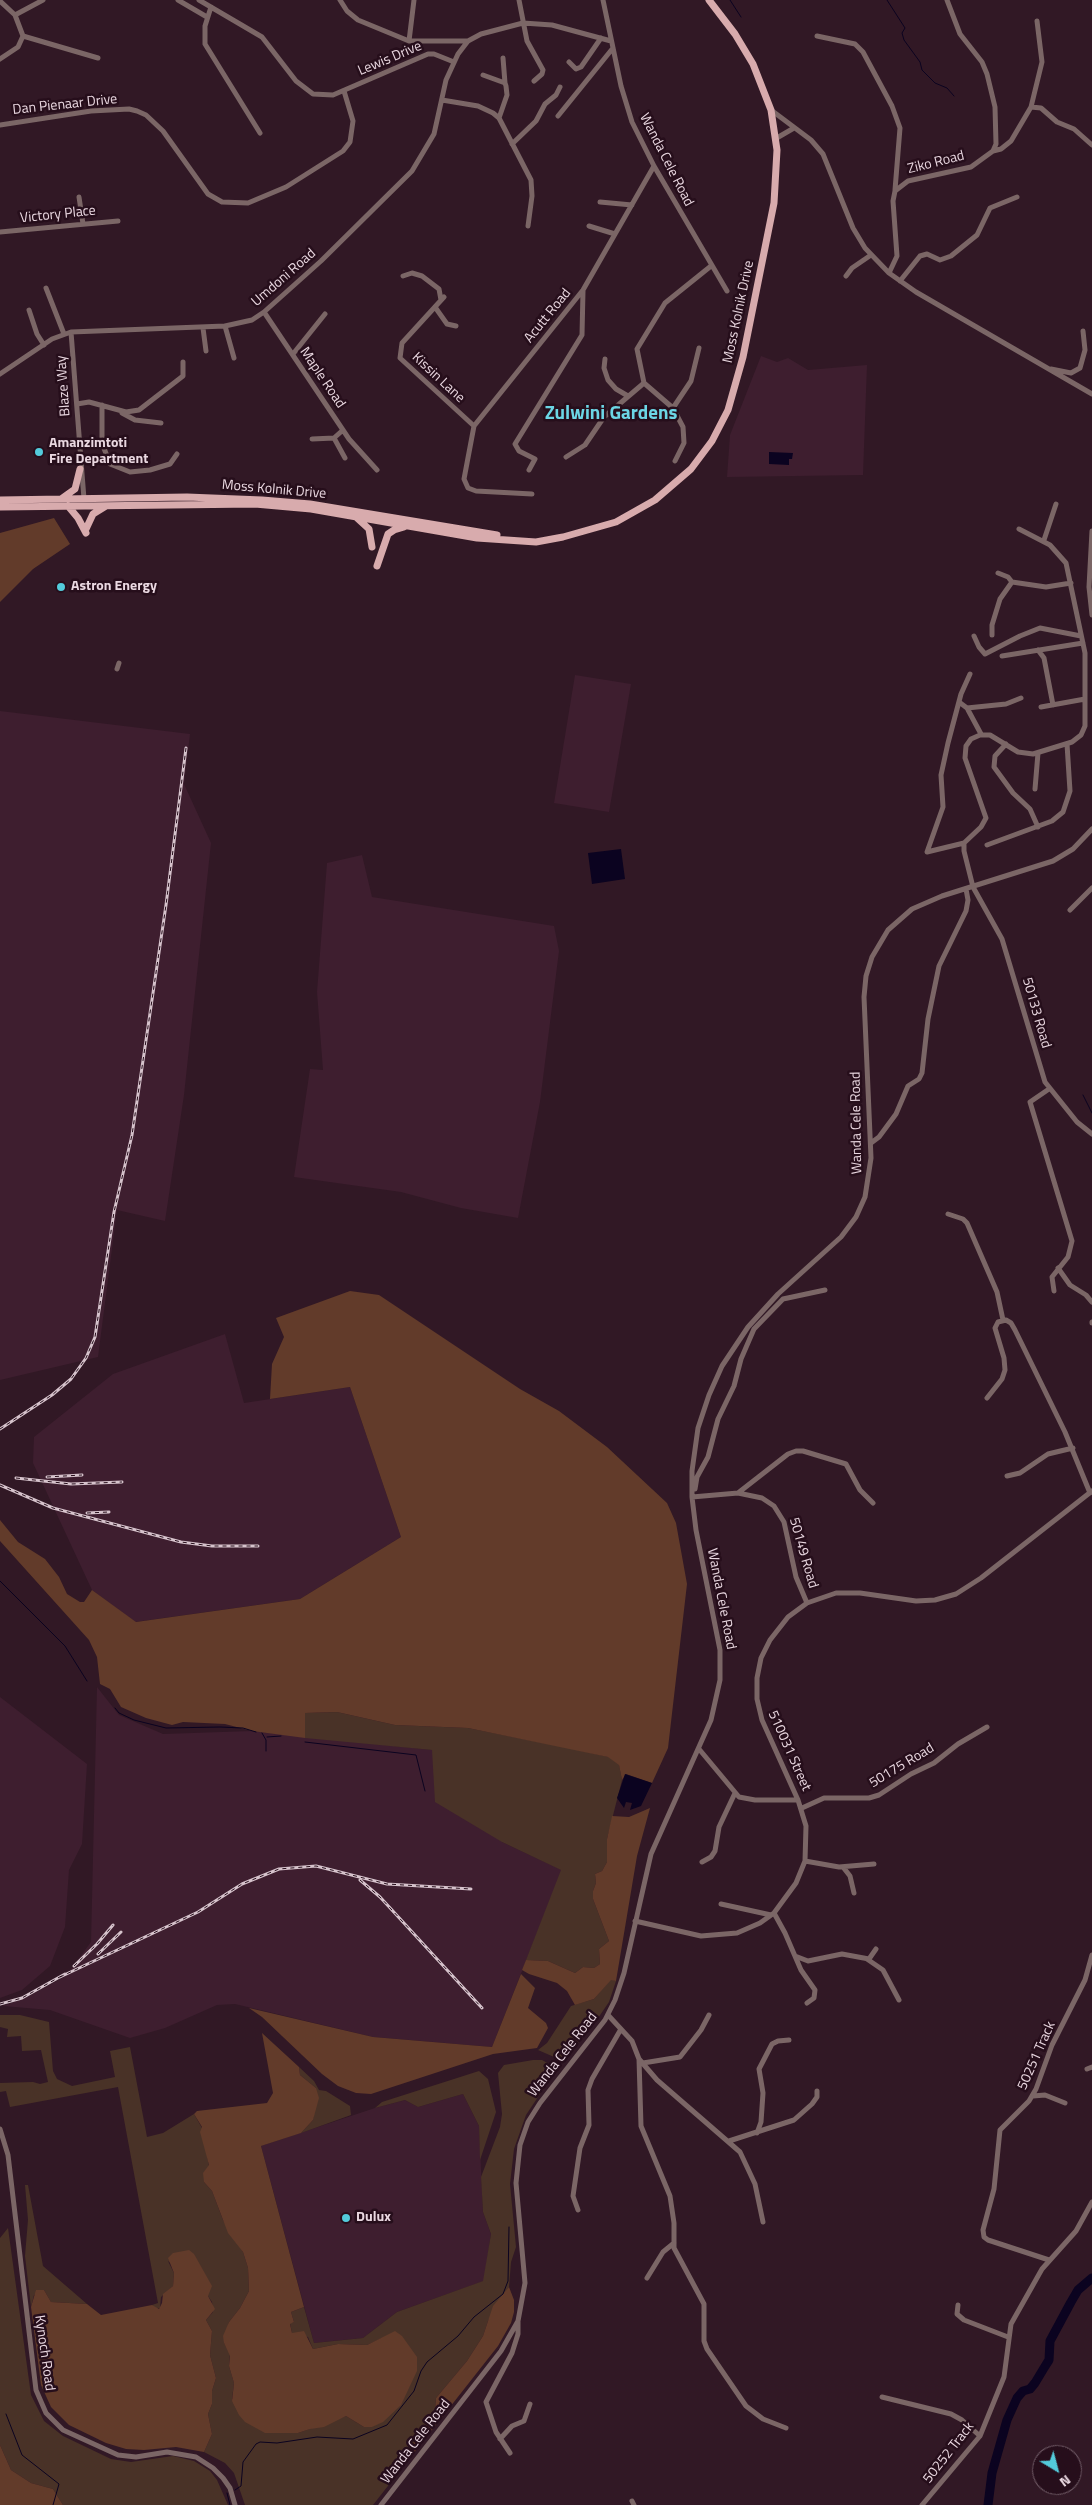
<!DOCTYPE html>
<style>
body{margin:0}
#map{position:relative;width:1092px;height:2505px;overflow:hidden;background:#311825;font-family:"Titillium Web",sans-serif}
canvas{display:block}
.north{position:absolute;left:1032px;top:2445px;width:50px;height:50px;box-sizing:border-box;background:#260e1b;border:1px solid #745f6a;border-radius:50%;rotate:143deg;font-size:14px;font-weight:700;line-height:20px;text-align:center;color:#ead8e1}
.north::after{content:'';display:block;margin:auto;width:18px;height:22px;background:#53cbdb;clip-path:polygon(50% 0,100% 100%,50% 72%,0 100%)}
</style>
<div id="map">
<canvas width="1092" height="2505"></canvas>
<div class="north">N</div>
</div>
<script>
const g = document.querySelector('canvas').getContext('2d');
g.lineJoin = 'round';
function fillPath(path, color) {
  g.fillStyle = color;
  g.fill(path, 'evenodd');
}
function toPath(rows) {
  const path = new Path2D();
  for (const r of rows) {
    path.moveTo(r[0], r[1]);
    for (let i = 2; i < r.length; i += 2) path.lineTo(r[i], r[i + 1]);
  }
  return path;
}
function strokePath(path, color, width, dash) {
  g.strokeStyle = color;
  g.lineWidth = width;
  g.lineCap = dash ? 'butt' : 'round';
  g.setLineDash(dash || []);
  g.stroke(path);
}
function write(font, color, halo, rows, align = 'center') {
  g.font = font + ' "Titillium Web",sans-serif';
  g.lineWidth = 5;
  g.setLineDash([]);
  g.textBaseline = 'middle';
  g.strokeStyle = halo;
  g.fillStyle = color;
  for (const [text, x, y, turn = 0] of rows) {
    g.save();
    g.translate(x, y);
    g.rotate((+turn || 0) * Math.PI / 180);
    g.textAlign = isNaN(turn) ? turn : align;
    if (halo) g.strokeText(text, 0, 0);
    g.fillText(text, 0, 0);
    g.restore();
  }
}
fillPath(toPath([
 [761,356,777,362,788,358,808,370,867,365,863,475,727,477,730,435],
 [575,675,631,684,609,812,554,803],
 [0,711,190,734,184,784,211,843,184,1095,165,1221,117,1210,98,1357,0,1380],
 [362,855,372,897,554,926,559,951,540,1102,518,1218,461,1208,401,1192,294,1177,310,1069,323,1070,317,992,327,863],
 [225,1334,244,1403,350,1387,401,1537,300,1599,135,1622,92,1590,33,1463,34,1437,113,1374],
 [97,1687,119,1715,163,1734,252,1731,432,1750,502,1842,562,1870,492,2047,373,2037,235,2004,217,2005,165,2028,130,2038,50,2010,3,2006,29,1996,66,1976,91,1942],
 [0,1697,87,1764,82,1844,69,1870,65,1927,50,1966,22,1990,0,1998],
 [463,2094,479,2126,483,2212,491,2234,484,2281,397,2312,363,2338,314,2343,261,2146,375,2108,405,2100,418,2107]
]), '#3e1e2f');
fillPath(toPath([
 [337,1712,395,1725,468,1728,569,1748,609,1757,619,1764,622,1780,607,1839,607,1862,602,1871,595,1874,596,1883,593,1891,593,1899,609,1941,599,1949,600,1964,594,1968,583,1967,575,1973,548,1961,526,1960,561,1870,502,1842,435,1802,432,1750,305,1738,305,1713],
 [611,1979,616,1981,609,2002,596,2021,565,2059,561,2060,538,2050,547,2043,571,2006,594,1999],
 [0,2015,20,2015,49,2022,53,2071,57,2079,72,2086,115,2077,110,2051,130,2047,147,2137,163,2133,194,2114,202,2128,209,2166,204,2182,212,2191,223,2220,243,2252,248,2268,249,2291,240,2308,229,2322,224,2343,230,2354,229,2366,234,2383,232,2399,298,2433,346,2416,364,2427,372,2427,382,2338,367,2345,338,2344,313,2349,308,2337,292,2333,290,2323,294,2322,291,2312,304,2307,314,2343,363,2338,397,2312,483,2281,491,2234,483,2212,481,2177,500,2127,502,2114,498,2073,504,2065,533,2060,542,2060,551,2065,552,2076,526,2115,514,2149,510,2184,516,2247,511,2262,509,2287,488,2321,483,2336,467,2361,436,2398,435,2411,413,2444,413,2454,373,2505,245,2505,234,2473,225,2463,204,2452,212,2434,208,2414,212,2404,212,2391,216,2378,210,2355,212,2331,206,2320,213,2312,212,2302,208,2296,208,2293,168,2261,174,2273,173,2286,161,2297,160,2308,155,2309,152,2305,158,2303,118,2087,10,2107,6,2091,0,2092,0,2083,33,2082,40,2084,48,2082,41,2050,22,2051,21,2036,7,2037,8,2029,0,2027],
 [299,2067,314,2081,319,2090,326,2091,350,2106,351,2115,301,2133,313,2120,316,2088,300,2075],
 [479,2071,488,2079,496,2112,480,2160,479,2126,463,2094,418,2107,405,2100,375,2108,382,2102],
 [25,2185,28,2185,43,2266,87,2304,51,2302,44,2290,34,2295,31,2307,25,2256,28,2220],
 [8,2228,31,2395,44,2421,63,2436,111,2459,131,2462,173,2456,194,2461,210,2471,217,2480,228,2505,63,2505,53,2489,31,2483,11,2470,0,2445,0,2238]
]), '#493227');
fillPath(toPath([
 [54,518,70,544,33,569,0,602,0,533],
 [350,1291,379,1295,520,1389,559,1411,607,1447,667,1503,676,1523,687,1584,668,1748,652,1783,626,1774,622,1780,619,1765,608,1757,468,1728,395,1725,337,1712,305,1713,305,1738,252,1731,225,1724,183,1722,172,1725,146,1718,121,1707,110,1689,100,1684,97,1657,89,1640,0,1541,0,1520,18,1542,45,1559,59,1577,67,1594,80,1602,84,1602,92,1590,136,1622,300,1599,401,1537,350,1387,270,1399,272,1364,284,1337,276,1318],
 [650,1808,637,1856,616,1981,611,1980,594,1999,575,2005,567,1991,557,1983,529,1974,522,1970,526,1960,548,1961,575,1973,583,1967,594,1968,600,1964,599,1949,609,1941,593,1899,593,1891,596,1883,595,1874,602,1871,607,1862,607,1839,612,1816,629,1817],
 [521,1974,535,1988,528,2008,546,2023,548,2028,537,2048,493,2054,371,2094,356,2093,338,2086,322,2074,262,2017,249,2008,373,2037,492,2047],
 [262,2033,299,2067,300,2075,316,2088,319,2098,313,2120,301,2133,261,2146,304,2307,291,2312,294,2322,290,2324,292,2333,304,2331,313,2349,338,2344,367,2345,395,2331,402,2336,417,2357,417,2371,401,2405,383,2422,372,2427,364,2427,346,2416,324,2427,310,2429,298,2433,265,2433,245,2422,239,2415,232,2401,234,2383,229,2366,230,2356,224,2343,223,2336,229,2322,240,2308,249,2291,248,2268,243,2252,228,2233,212,2191,204,2182,203,2173,209,2165,200,2132,202,2127,194,2114,197,2111,267,2103,273,2093],
 [189,2250,194,2254,212,2286,208,2296,215,2309,206,2320,212,2331,210,2355,216,2378,212,2391,212,2404,208,2414,212,2434,204,2452,176,2447,144,2450,126,2449,106,2443,69,2425,51,2407,41,2385,31,2307,36,2290,44,2290,51,2302,87,2304,101,2315,152,2305,159,2309,162,2303,163,2294,173,2286,174,2273,168,2258,173,2253],
 [509,2287,514,2300,514,2312,511,2323,498,2346,413,2454,413,2444,435,2411,436,2398,467,2361,483,2336,493,2306],
 [0,2445,11,2470,31,2483,53,2489,63,2505,0,2505]
]), '#623b2a');
fillPath(toPath([
 [769,452,793,453,792,459,789,459,789,465,769,464],
 [621,849,625,879,592,884,588,853],
 [625,1774,652,1783,641,1806,630,1810,632,1803,626,1802,624,1808,617,1798]
]), '#0b0320');
strokePath(toPath([
 [730,0,741,17],
 [887,0,905,28,902,33,904,40,920,62,922,70,935,83,947,88,954,96],
 [1083,1095,1092,1113],
 [0,1581,65,1646,87,1681],
 [115,1708,119,1713,134,1720,166,1728,220,1727,243,1728,256,1732],
 [262,1733,266,1740,266,1751],
 [267,1737,281,1736],
 [305,1742,416,1755,425,1791],
 [6,2414,22,2455,59,2484,53,2505],
 [235,2490,241,2486,243,2462,256,2444,260,2442,277,2443,317,2437,353,2439,387,2425,414,2391,421,2371,427,2362,458,2336,474,2317,503,2294,508,2281,509,2227],
 [227,2493,230,2505]
]), '#0b0320', 1);
strokePath(toPath([
 [988,2505,992,2473,1007,2420,1017,2398,1023,2391,1030,2389,1035,2383,1044,2368,1049,2360,1050,2341,1071,2302,1078,2290,1092,2278]
]), '#0b0320', 9);
strokePath(toPath([
 [178,0,207,17],
 [199,0,262,37,296,81,313,94,333,95,428,54,434,54,454,62],
 [340,0,347,11,358,20,409,41,468,41],
 [519,0,527,41,543,70,542,74,534,81],
 [603,0,621,86,632,122,654,166,727,291],
 [0,1,15,15,23,36,18,47,0,59],
 [211,7,205,26,205,44,260,133],
 [15,15,43,0],
 [23,36,98,58],
 [817,36,855,44,863,52,892,106,900,128,895,190],
 [409,41,414,0],
 [503,58,505,83],
 [569,62,576,69,581,67,601,38],
 [483,75,505,83,506,86,507,95,499,118],
 [442,100,478,106,493,113,499,118,531,180,532,196,528,226],
 [1031,107,1041,108,1057,122,1074,129,1092,145],
 [771,110,811,140,823,154,853,228,865,248,889,273,916,292,1092,394],
 [558,116,613,48],
 [0,125,91,111,129,109,137,111,146,115,163,131,208,194,222,202,248,203,286,187,343,151,350,142,353,121,344,91],
 [775,139,794,128],
 [512,144,536,121,545,104,556,95,560,87],
 [993,151,1001,149,1011,141,1031,107,1042,62,1037,21],
 [79,197,83,224],
 [600,202,632,205],
 [589,226,615,234],
 [0,232,118,221],
 [889,273,897,256,893,201,895,191,908,181,971,167,993,151,996,144,995,107,987,74,982,62,960,34,947,0],
 [403,276,412,273,422,276,439,289,441,300],
 [846,276,852,268,871,255],
 [900,281,920,256,927,254,940,260,951,256,977,235,990,208,1017,197],
 [46,288,64,334],
 [444,297,402,343,400,358,474,426],
 [435,307,447,324,456,326],
 [29,310,37,334,44,345],
 [264,312,349,439,377,470],
 [225,326,234,358],
 [203,328,206,351],
 [71,332,84,499],
 [293,354,325,314],
 [605,359,604,368,608,380,616,389,628,396],
 [1051,369,1071,373,1080,368,1085,350,1083,331],
 [0,374,52,339,71,332,225,326,252,320,264,312,321,261,412,171,434,134,446,80,458,54,468,41,481,34,523,23,552,25,611,41],
 [77,404,89,402,126,412,139,410,183,376,183,362],
 [102,405,102,443,110,464,130,472,150,470,170,464,177,454],
 [673,408,691,381,699,348],
 [122,413,135,420,161,423],
 [343,430,334,438,345,458],
 [312,439,334,438],
 [566,457,585,445,604,417,644,383],
 [675,461,684,443,683,427,673,408,644,383,637,349,665,303,711,266],
 [529,470,535,459,519,451,515,444,582,335,583,291],
 [532,494,476,491,468,488,464,479,474,426,583,290,654,166],
 [1019,529,1050,545,1066,563,1085,653,1085,726,1081,735,1072,742,1033,754,1018,752,990,735,980,735,971,739,966,746,965,758,986,818,981,827,964,843,964,851,973,887,1002,939,1045,1082,1077,1122,1092,1134],
 [1092,531,1089,587,1092,615],
 [1044,540,1056,504],
 [998,573,1008,577,1012,582],
 [992,635,992,625,1000,599,1012,582,1046,587,1071,583],
 [974,636,979,647,985,654,1020,636,1040,628,1081,636],
 [1038,650,1044,658,1053,705],
 [1002,656,1083,643],
 [117,669,119,663],
 [959,702,967,708,981,734],
 [1041,707,1085,699],
 [967,708,1006,704,1021,698],
 [1006,744,995,756,994,767,1013,793,1030,809,1038,827],
 [1035,789,1038,753],
 [964,843,927,852,943,807,941,775,948,743,961,694,970,674],
 [987,845,1052,821,1063,812,1070,791,1067,744],
 [1070,910,1092,888],
 [1049,1089,1030,1102,1072,1241,1068,1257,1052,1277,1054,1291],
 [871,1143,879,1137,896,1114,908,1086,919,1079,922,1073,928,1019,939,966,966,911,968,900,966,889],
 [948,1214,963,1219,967,1223,997,1292,1003,1320],
 [1058,1268,1070,1285,1086,1295,1092,1302],
 [1092,1322,1092,1323],
 [987,1398,1002,1379,1005,1370,1004,1358,995,1328,998,1322,1006,1320,1011,1323,1015,1330,1065,1432,1090,1493],
 [1007,1476,1020,1473,1048,1454,1073,1448],
 [695,1489,697,1477,708,1457,718,1419,734,1386,741,1359,754,1329,783,1299,825,1290],
 [738,1493,788,1454,796,1451,803,1451,846,1464,860,1490,873,1503],
 [692,1497,738,1493,762,1498,774,1506,784,1522,796,1577,807,1603],
 [699,1749,739,1797,755,1800,798,1800],
 [802,1808,824,1798,869,1798,879,1795,911,1774,934,1763,958,1744,987,1727],
 [805,1861,839,1867,874,1864],
 [702,1862,711,1857,715,1851,719,1827,735,1793],
 [843,1867,850,1876,854,1893],
 [721,1904,771,1915],
 [774,1913,785,1933,801,1970,815,1990,814,1998,807,2003],
 [635,1921,701,1936,737,1933,760,1923,774,1913,796,1883,805,1861,806,1826,798,1800,762,1720,757,1699,757,1678,761,1658,770,1640,788,1617,807,1603,836,1593,860,1593,916,1601,935,1600,956,1594,981,1578,1092,1491],
 [795,1956,808,1961,842,1954,869,1959,876,1949],
 [867,1959,883,1970,899,2000],
 [608,2015,632,2041,639,2059,657,2080,740,2152,755,2184,763,2222],
 [639,2059,641,2126,670,2196,674,2223,674,2248,704,2304,704,2341,707,2349,746,2406,763,2419,786,2428],
 [643,2063,680,2057,701,2030,709,2015],
 [1087,2069,1092,2067],
 [1033,2096,1045,2095,1065,2103],
 [0,2129,8,2155,36,2390,46,2413,63,2430,118,2455,136,2457,167,2452,196,2457,213,2468,223,2478,230,2488,235,2505],
 [757,2133,761,2122,763,2093,759,2069,772,2044,778,2041,789,2040],
 [729,2141,794,2120,812,2104,817,2097,817,2091],
 [578,2210,573,2196,580,2148,589,2125,588,2090,592,2079,621,2029],
 [1049,2260,988,2240,984,2237,983,2230,994,2189,1000,2130,1029,2101,1036,2089,1052,2045,1085,1980,1092,1955],
 [647,2278,663,2252,674,2243],
 [958,2305,957,2314,964,2320,1008,2337],
 [882,2397,951,2414,962,2420,980,2436],
 [500,2439,512,2426,524,2421,530,2404],
 [510,2453,496,2432,486,2402,512,2353,518,2334,518,2322],
 [632,2501,634,2505],
 [381,2505,501,2351,518,2321,525,2283,516,2183,520,2145,528,2122,540,2103,605,2020,615,2000,624,1973,651,1854,711,1720,720,1680,720,1650,696,1530,692,1497,692,1471,698,1428,709,1395,722,1366,748,1327,778,1294,841,1237,856,1217,865,1197,871,1158,864,997,866,976,872,957,888,930,912,909,942,896,1053,861,1073,849,1092,829],
 [922,2505,980,2436,1004,2377,1011,2324,1042,2269,1076,2231,1092,2202]
]), '#7b6666', 5);
strokePath(toPath([
 [61,499,75,489,80,469],
 [0,500,187,497,262,500,310,504,497,535],
 [68,506,78,518,86,533],
 [0,507,255,504,311,509,477,538,536,542,563,537,616,522,655,500,691,469,712,441,728,410,743,357,774,203,777,150,771,110,753,64,735,34,709,0],
 [357,518,369,529,372,547],
 [86,529,93,514,106,506],
 [377,566,388,534,394,530,404,527]
]), '#d8abad', 7);
const rail = toPath([
 [0,1429,52,1395,71,1379,86,1358,95,1337,114,1212,132,1135,166,905,186,748],
 [47,1477,82,1475],
 [16,1478,71,1484,122,1482],
 [0,1485,53,1508,181,1542,212,1546,258,1546],
 [87,1513,109,1512],
 [360,1880,380,1897,482,2008],
 [98,1954,121,1932],
 [74,1966,97,1944,113,1925],
 [60,1977,198,1912,242,1884,279,1869,316,1866,387,1884,471,1889],
 [0,2004,22,1998,65,1974]
]);
strokePath(rail, '#d6c3cc', 3);
strokePath(rail, '#260e1b', 1, [4]);
for (const [x, y, r, color] of [
 [39,452,5,"#53cbdb"],
 [61,587,5,"#53cbdb"],
 [346,2218,5,"#53cbdb"]
]) {
  const dot = new Path2D();
  dot.arc(x, y, r, 0, 2 * Math.PI);
  g.fillStyle = color;
  g.fill(dot);
  strokePath(dot, '#260e1b', 2);
}
write('14px', '#ead8e1', '#260e1b', [
 ["Lewis Drive",390,59,-23],
 ["Dan Pienaar Drive",65,105,-6],
 ["Wanda Cele Road",666,160,63],
 ["Ziko Road",936,163,-14],
 ["Victory Place",58,215,-6],
 ["Umdoni Road",284,278,-41],
 ["Moss Kolnik Drive",739,312,-78],
 ["Acutt Road",548,316,-51],
 ["Maple Road",322,378,56],
 ["Kissin Lane",438,378,43],
 ["Blaze Way",64,386,-94],
 ["Moss Kolnik Drive",274,490,5],
 ["50133 Road",1036,1013,74],
 ["Wanda Cele Road",857,1123,-91],
 ["50149 Road",803,1553,74],
 ["Wanda Cele Road",721,1599,79],
 ["510031 Street",789,1751,66],
 ["50175 Road",902,1766,-31],
 ["Wanda Cele Road",563,2055,-52],
 ["50251 Track",1037,2056,-66],
 ["Kynoch Road",44,2353,82],
 ["Wanda Cele Road",416,2442,-52],
 ["50252 Track",949,2453,-52]
]);
write('bold 14px', '#ead8e1', '#260e1b', [
 ["Amanzimtoti",49,444],
 ["Fire Department",49,460],
 ["Astron Energy",71,587],
 ["Dulux",356,2218]
], 'left');
write('bold 19px', '#6cd6e5', '#260e1b', [
 ["Zulwini Gardens",611,414]
]);
</script>
